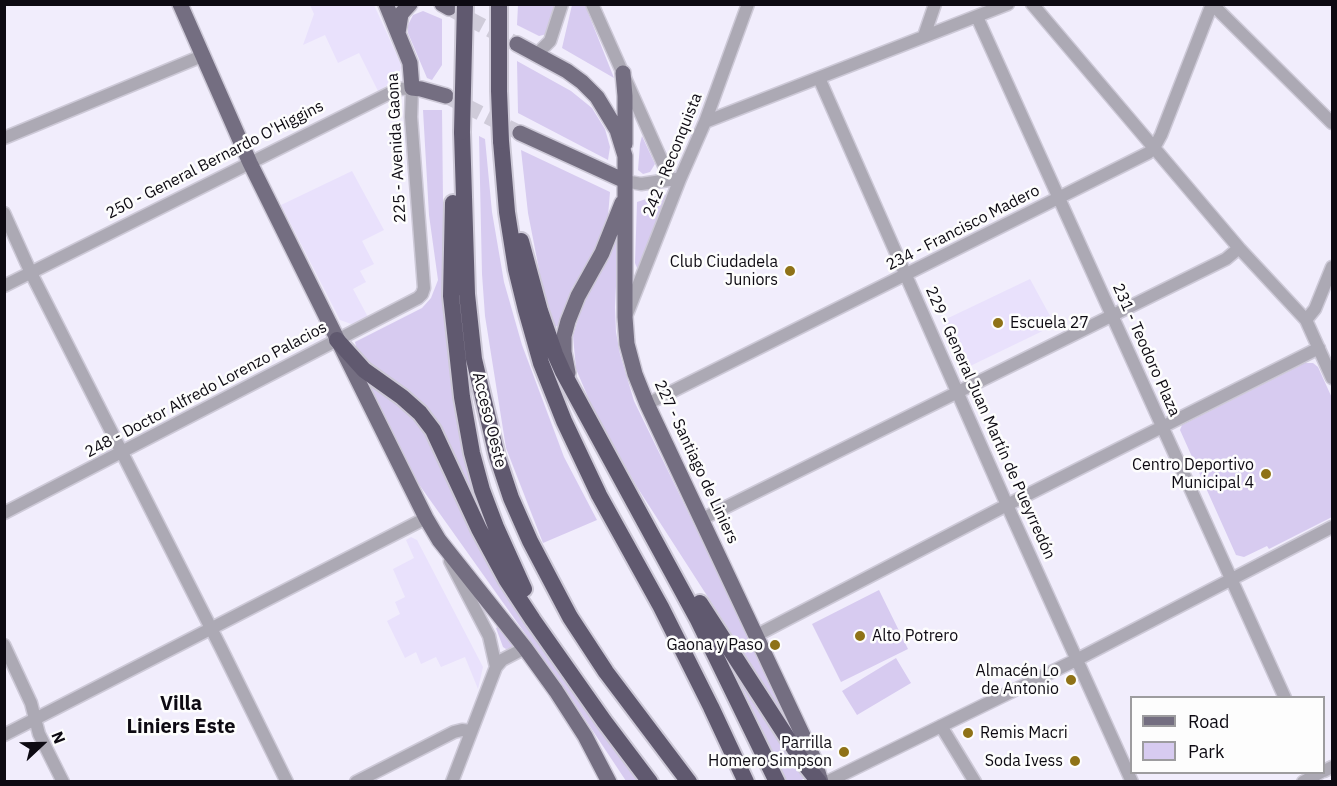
<!DOCTYPE html>
<meta charset="utf-8">
<style>
body{margin:0}
#map{position:relative;width:1337px;height:786px;overflow:hidden;background:#f1edfc;font-family:"IBM Plex Sans",sans-serif}
canvas{display:block}
.frame{position:absolute;inset:0;border:6px solid #0d0a12;pointer-events:none}
.legend{position:absolute;left:1130px;top:696px;width:195px;height:78px;box-sizing:border-box;background:#fdfdfd;border:2px solid #9d9c9f;margin:0;padding:8px 10px;list-style:none;font-size:18px;color:#0d0a12}
.legend li{display:flex;align-items:center;gap:12px;height:30px}
.legend b{width:30px;border:2px solid #9d9c9f}
.north{position:absolute;left:12px;top:714px;width:60px;height:60px;-webkit-text-stroke:4px #fdfdfd;paint-order:stroke;rotate:68deg;font-size:16px;font-weight:700;line-height:24px;text-align:center;color:#0d0a12}
.north::after{content:'';display:block;margin:auto;width:21px;height:27px;background:#0d0a12;clip-path:polygon(50% 0,100% 100%,50% 72%,0 100%)}
</style>
<div id="map">
<canvas width="1337" height="786"></canvas>
<div class="frame"></div>
<ul class="legend">
<li><b style="height:8px;background:#746e81"></b>Road</li>
<li><b style="height:16px;background:#d7cbf0"></b>Park</li>
</ul>
<div class="north">N</div>
</div>
<script>
const g = document.querySelector('canvas').getContext('2d');
g.lineJoin = 'round';
function fillPath(path, color) {
  g.fillStyle = color;
  g.fill(path, 'evenodd');
}
function toPath(rows) {
  const path = new Path2D();
  for (const r of rows) {
    path.moveTo(r[0], r[1]);
    for (let i = 2; i < r.length; i += 2) path.lineTo(r[i], r[i + 1]);
  }
  return path;
}
function strokePath(path, color, width, dash) {
  g.strokeStyle = color;
  g.lineWidth = width;
  g.lineCap = dash ? 'butt' : 'round';
  g.setLineDash(dash || []);
  g.stroke(path);
}
function write(font, color, halo, rows, align = 'center') {
  g.font = font + ' "IBM Plex Sans",sans-serif';
  g.lineWidth = 5;
  g.setLineDash([]);
  g.textBaseline = 'middle';
  g.strokeStyle = halo;
  g.fillStyle = color;
  for (const [text, x, y, turn = 0] of rows) {
    g.save();
    g.translate(x, y);
    g.rotate((+turn || 0) * Math.PI / 180);
    g.textAlign = isNaN(turn) ? turn : align;
    if (halo) g.strokeText(text, 0, 0);
    g.fillText(text, 0, 0);
    g.restore();
  }
}
fillPath(toPath([
 [310,5,374,5,400,62,401,68,396,80,378,91,359,53,338,63,325,35,303,45,314,14],
 [352,171,384,230,362,241,374,264,360,271,366,282,353,289,369,319,354,325,340,320,281,205],
 [1030,279,1055,325,964,369,942,321],
 [411,537,417,540,483,667,478,689,465,657,441,667,436,657,421,664,416,652,405,658,387,621,400,614,395,602,405,597,393,569,414,558,406,540]
]), '#e9e1fc');
fillPath(toPath([
 [518,5,558,5,551,33,539,36,517,25],
 [572,5,585,5,614,78,562,48],
 [423,11,442,19,442,65,432,80,427,78,408,33,408,25,413,15],
 [517,61,571,91,592,108,605,129,610,147,608,160,518,113],
 [423,110,442,110,444,293,456,400,509,577,420,408,357,351,355,342,422,308,431,298,438,280,429,215],
 [479,136,485,139,492,212,504,282,522,345,564,457,597,520,543,543,506,448,485,316,482,274],
 [642,136,655,164,650,172,643,174,638,170,640,144],
 [521,150,610,192,607,228,595,254,572,288,558,326,555,327,542,285,528,213],
 [661,194,668,195,641,268,637,268,635,263,637,202],
 [619,225,615,307,616,332,620,354,634,401,807,756,803,756,762,681,637,487,593,409,576,369,573,336,584,299,614,246],
 [1305,363,1313,363,1318,367,1332,398,1332,517,1269,549,1267,546,1244,557,1236,555,1180,430,1182,425],
 [367,384,388,395,420,422,525,620,596,725,640,781,626,781,573,701,408,469],
 [879,590,908,649,841,682,812,624],
 [499,626,516,647,506,649,503,647,496,628],
 [727,656,806,778,799,781,787,781],
 [896,658,911,683,857,715,842,691]
]), '#d7cbf0');
strokePath(toPath([
 [449,8,517,44],
 [446,96,520,133]
]), '#cfcbd9', 15, [15, 8]);
const minor = toPath([
 [592,4,670,179],
 [1032,4,1239,248,1306,320,1332,378],
 [1212,4,1332,123],
 [977,17,1285,698],
 [924,36,935,4],
 [537,54,550,41,562,4],
 [819,78,1007,505,1132,782],
 [705,122,1008,4],
 [4,138,202,56],
 [625,181,641,184,676,179],
 [4,213,31,273,221,648,287,782],
 [4,286,388,94,400,89,412,88,411,117,424,288,422,294,418,298,4,513],
 [627,314,680,179,705,122,748,4],
 [1306,320,1315,309,1332,267],
 [647,404,1148,153,1154,148,1161,135,1212,4],
 [702,519,1226,259,1239,248],
 [450,561,489,636,496,667],
 [757,635,1007,505,1319,348],
 [4,645,31,703,39,734,63,782],
 [941,726,975,782],
 [4,735,426,518],
 [1324,771,1332,767],
 [356,782,454,732,462,730,471,731],
 [452,782,496,667,502,660,525,648],
 [827,782,1078,659,1332,527],
 [1303,782,1321,772]
]);
const major = toPath([
 [180,4,250,163,426,518,439,540,525,648,556,691,585,736,609,782],
 [386,4,410,63,412,88,421,89,446,96],
 [442,4,449,8],
 [398,33,401,14,410,4],
 [517,44,567,71,582,82,597,97,617,130,625,156,625,317,627,344,635,374,647,404,814,759,821,782],
 [623,73,625,96,625,144],
 [520,133,625,181],
 [568,373,564,352,564,336,568,321,578,296,602,253,622,203]
]);
const highway = toPath([
 [462,132,467,294,474,359,497,456,511,498,530,541,570,617,606,672,689,782],
 [501,141,507,212,516,269,526,310,541,363,564,421,599,495,661,607,711,707,746,782],
 [453,203,451,296,462,397,472,453,482,490,496,527,524,589],
 [521,241,540,311,555,354,563,372,698,620,777,782],
 [337,340,364,370,402,397,420,413,433,430,479,529,506,579,533,620,604,721,650,782],
 [700,603,803,762,819,782]
]);
strokePath(minor, '#cdc9d7', 15);
strokePath(major, '#cdc9d7', 18);
strokePath(highway, '#cdc9d7', 20);
strokePath(minor, '#aca9b4', 12);
strokePath(major, '#746e81', 15);
strokePath(highway, '#60596f', 16);
const highwayBridge = toPath([
 [499,4,499,91,501,141],
 [462,132,465,4]
]);
strokePath(highwayBridge, '#cdc9d7', 20, []);
strokePath(highwayBridge, '#60596f', 16);
for (const [x, y, r, color] of [
 [790,271,6,"#8f7217"],
 [998,323,6,"#8f7217"],
 [1266,474,6,"#8f7217"],
 [860,636,6,"#8f7217"],
 [775,645,6,"#8f7217"],
 [1071,680,6,"#8f7217"],
 [968,733,6,"#8f7217"],
 [844,752,6,"#8f7217"],
 [1075,761,6,"#8f7217"]
]) {
  const dot = new Path2D();
  dot.arc(x, y, r, 0, 2 * Math.PI);
  g.fillStyle = color;
  g.fill(dot);
  strokePath(dot, '#fdfdfd', 2);
}
write('16px', '#0d0a12', '#fdfdfd', [
 ["225 - Avenida Gaona",397,148,-93],
 ["242 - Reconquista",673,155,-68],
 ["250 - General Bernardo O'Higgins",215,160,-27],
 ["234 - Francisco Madero",963,228,-27],
 ["231 - Teodoro Plaza",1146,350,66],
 ["248 - Doctor Alfredo Lorenzo Palacios",206,390,-28],
 ["Acceso Oeste",489,420,76],
 ["229 - General Juan Martín de Pueyrredón",990,423,66],
 ["227 - Santiago de Liniers",696,462,65]
]);
write('16px', '#0d0a12', '#fdfdfd', [
 ["Club Ciudadela",778,262],
 ["Juniors",778,280],
 ["Escuela 27",1010,323,"left"],
 ["Centro Deportivo",1254,465],
 ["Municipal 4",1254,483],
 ["Alto Potrero",872,636,"left"],
 ["Gaona y Paso",763,645],
 ["Almacén Lo",1059,671],
 ["de Antonio",1059,689],
 ["Remis Macri",980,733,"left"],
 ["Parrilla",832,743],
 ["Homero Simpson",832,761],
 ["Soda Ivess",1063,761]
], 'right');
write('bold 20px', '#0d0a12', '#fdfdfd', [
 ["Villa",181,704],
 ["Liniers Este",181,727]
]);
</script>
